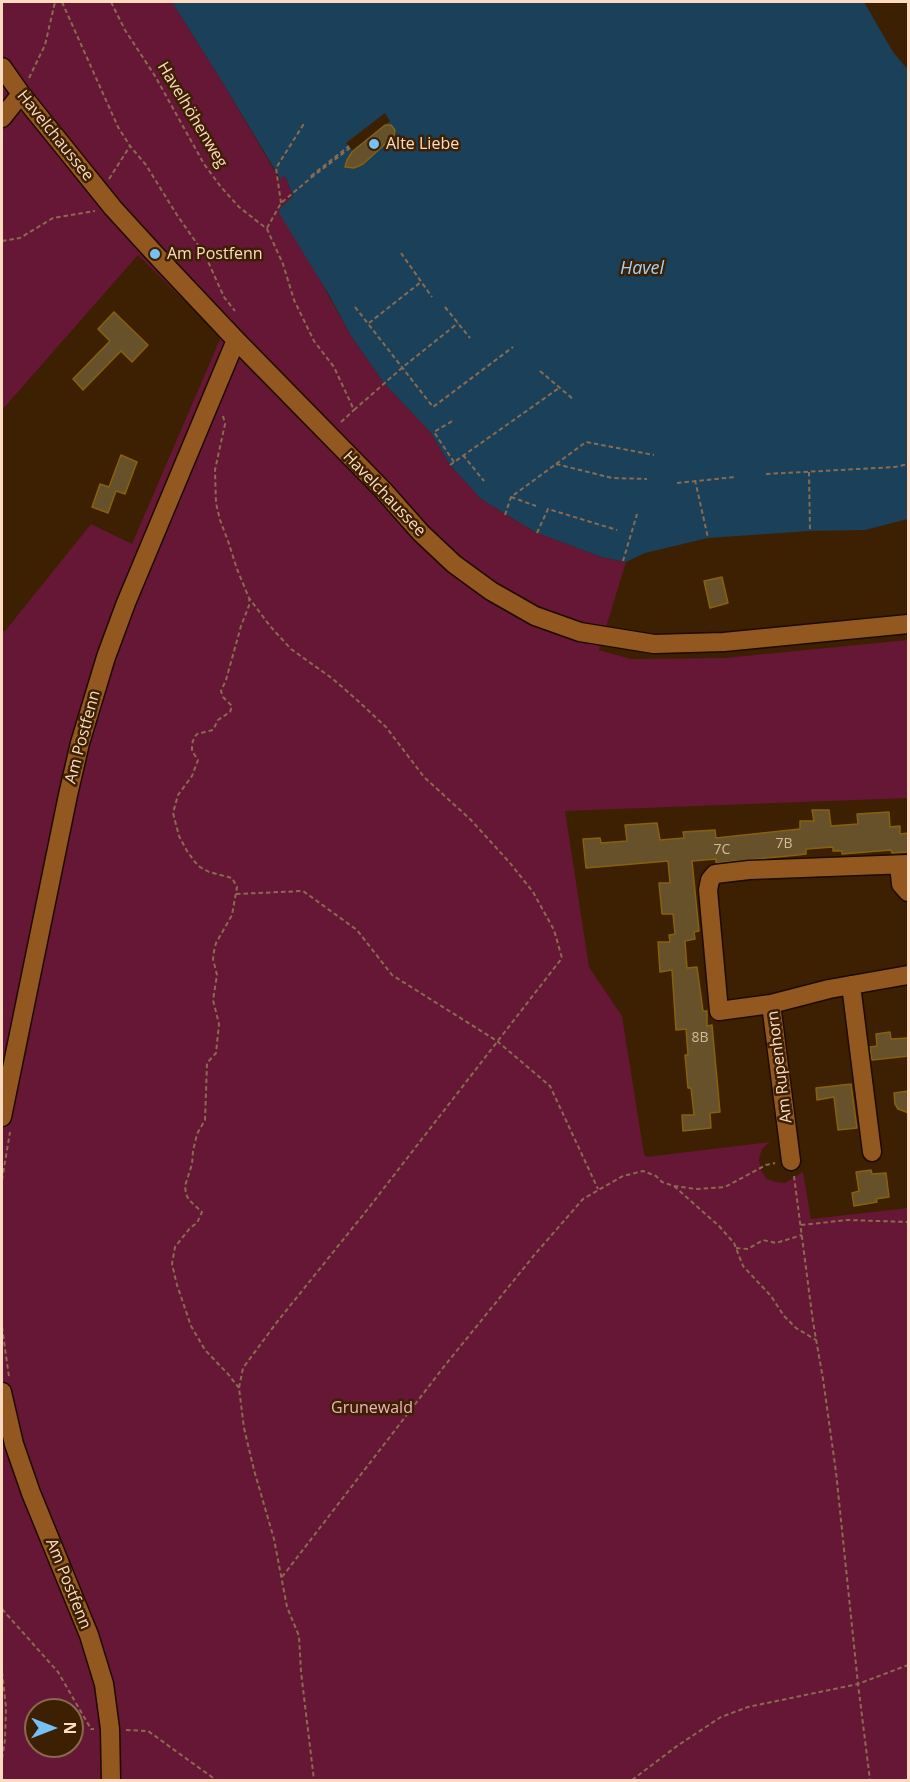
<!DOCTYPE html>
<meta charset="utf-8">
<style>
body{margin:0}
#map{position:relative;width:910px;height:1782px;overflow:hidden;background:#3d1f01;font-family:"Open Sans",sans-serif}
canvas{display:block}
.frame{position:absolute;inset:0;border:3px solid #fcdbc0;pointer-events:none}
.north{position:absolute;left:24px;top:1698px;width:60px;height:60px;box-sizing:border-box;background:#3d1f01;border:2px solid #896a4d;border-radius:50%;rotate:90deg;font-size:16px;font-weight:700;line-height:24px;text-align:center;color:#fcdbc0}
.north::after{content:'';display:block;margin:auto;width:21px;height:27px;background:#75c0f6;clip-path:polygon(50% 0,100% 100%,50% 72%,0 100%)}
</style>
<div id="map">
<canvas width="910" height="1782"></canvas>
<div class="frame"></div>
<div class="north">N</div>
</div>
<script>
const g = document.querySelector('canvas').getContext('2d');
g.lineJoin = 'round';
function fillPath(path, color) {
  g.fillStyle = color;
  g.fill(path, 'evenodd');
}
function toPath(rows) {
  const path = new Path2D();
  for (const r of rows) {
    path.moveTo(r[0], r[1]);
    for (let i = 2; i < r.length; i += 2) path.lineTo(r[i], r[i + 1]);
  }
  return path;
}
function strokePath(path, color, width, dash) {
  g.strokeStyle = color;
  g.lineWidth = width;
  g.lineCap = dash ? 'butt' : 'round';
  g.setLineDash(dash || []);
  g.stroke(path);
}
function write(font, color, halo, rows, align = 'center') {
  g.font = font + ' "Open Sans",sans-serif';
  g.lineWidth = 5;
  g.setLineDash([]);
  g.textBaseline = 'middle';
  g.strokeStyle = halo;
  g.fillStyle = color;
  for (const [text, x, y, turn = 0] of rows) {
    g.save();
    g.translate(x, y);
    g.rotate((+turn || 0) * Math.PI / 180);
    g.textAlign = isNaN(turn) ? turn : align;
    if (halo) g.strokeText(text, 0, 0);
    g.fillText(text, 0, 0);
    g.restore();
  }
}
fillPath(toPath([
 [2,2,182,2,176,8,223,83,280,180,283,174,286,178,293,196,280,208,351,336,384,383,431,433,450,465,481,499,535,532,601,557,626,562,599,650,631,659,724,658,908,640,908,798,565,811,589,967,622,1016,644,1154,646,1157,770,1142,762,1149,759,1159,761,1170,766,1178,775,1182,785,1183,803,1172,811,1219,908,1208,908,1780,2,1780,2,631,5,631,91,524,132,544,221,337,138,255,2,410],
 [36,1710,72,1710,72,1746,36,1746]
]), '#651735');
fillPath(toPath([
 [172,2,864,2,893,52,908,70,908,519,865,530,810,531,708,538,645,553,626,562,601,557,535,532,481,499,450,465,431,433,384,383,351,336,329,295,279,213,280,208,293,196,286,178,283,175,281,180,223,83]
]), '#1a405a');
fillPath(toPath([
 [385,113,390,121,352,150,346,143]
]), '#3d1f01');
const building = toPath([
 [385,125,391,125,395,130,394,136,363,164,354,168,345,167,347,160,352,152,385,125],
 [114,312,148,345,132,362,121,351,83,390,73,379,110,341,98,329,114,312],
 [121,455,137,462,125,494,116,491,108,513,92,507,100,484,109,487,121,455],
 [722,577,728,603,710,608,704,581,722,577],
 [812,810,829,810,831,826,858,824,857,814,889,812,890,827,900,826,900,834,908,833,908,852,892,853,891,850,842,854,842,851,833,851,833,847,806,849,806,854,798,855,716,863,716,859,692,861,699,931,694,932,695,939,685,941,687,968,697,967,703,1011,707,1011,707,1026,712,1025,720,1112,710,1113,711,1128,683,1131,682,1115,694,1115,691,1088,688,1088,685,1055,688,1055,686,1029,676,1030,672,970,660,972,658,942,670,942,669,935,675,934,673,914,662,914,659,883,670,883,668,861,586,868,583,839,600,838,601,843,627,841,625,825,657,823,660,840,684,838,683,832,715,830,716,838,800,829,800,821,814,821,812,810],
 [890,1032,891,1039,909,1038,909,1056,872,1060,870,1047,877,1046,876,1034,890,1032],
 [851,1084,857,1128,838,1130,834,1097,817,1100,816,1088,851,1084],
 [909,1091,909,1113,898,1109,895,1104,894,1093,909,1091],
 [871,1170,872,1174,886,1173,889,1197,876,1199,877,1202,854,1206,852,1193,859,1191,856,1172,871,1170]
]);
fillPath(building, '#66512a');
strokePath(building, '#87620d', 1.5);
const minor = toPath([
 [2,67,21,94,113,208,155,254,236,340,383,490,421,533,454,564,491,591,535,616,580,632,654,644,724,642,908,624],
 [2,118,21,94],
 [899,865,901,884,908,892],
 [851,985,872,1152],
 [771,1004,719,1011,708,890,710,880,715,874,749,870,908,864],
 [2,1117,68,795,80,743,106,657,126,603,236,340],
 [791,1161,771,1004,829,989,908,975],
 [2,1392,14,1444,31,1493,89,1635,104,1684,110,1729,111,1780]
]);
strokePath(minor, '#1d0b00', 21);
strokePath(toPath([
 [62,2,118,127,130,146,146,165,177,215,205,255,224,297,235,311],
 [111,2,125,30,155,76,204,164,221,187,239,207,267,229,283,264,294,300,314,341,334,367,354,410,403,367,458,323],
 [29,78,45,45,55,2],
 [311,176,312,177,350,148],
 [311,176,349,146],
 [109,179,130,146],
 [281,203,276,168,305,122],
 [267,228,281,203,312,177],
 [2,241,20,238,53,218,95,211],
 [401,253,432,297],
 [355,307,433,407,513,347],
 [445,307,470,338],
 [369,323,421,282],
 [540,371,573,399],
 [223,416,225,424,215,470,216,503,220,520,228,541,237,569,249,598,270,626,291,649,333,679,357,700,386,727,424,777,471,820,510,863,533,892,554,930,562,958,367,1210,277,1322,243,1368,239,1388,244,1428,254,1470,274,1539,287,1607,299,1636,301,1672,314,1780],
 [341,422,354,410],
 [463,455,484,481],
 [454,462,434,432,454,420],
 [556,464,612,478,647,479],
 [450,465,559,388],
 [809,472,810,531],
 [766,474,895,467,908,464],
 [695,480,708,538],
 [677,483,735,477],
 [511,497,536,506],
 [505,515,511,497,586,442,654,455],
 [537,533,548,509,617,530],
 [623,561,637,514],
 [236,894,303,891,357,930,392,975,497,1041,550,1086,598,1189],
 [794,1176,813,1322,823,1379,836,1472,858,1684,870,1780],
 [2,1180,10,1132],
 [674,1186,719,1226,734,1243,743,1266,771,1296,784,1316,796,1328,816,1340],
 [801,1225,848,1220,908,1222],
 [736,1248,748,1249,763,1240,776,1243,802,1235],
 [2,1327,9,1377],
 [239,1388,228,1374,205,1350,191,1326,177,1285,172,1264,175,1247,190,1228,197,1223,202,1212,189,1200,186,1194,185,1186,192,1164,193,1151,197,1134,205,1120,207,1063,216,1053,219,1024,213,1000,217,975,213,959,214,951,216,943,232,915,237,887,232,878,209,872,200,867,195,862,187,851,179,836,173,813,178,795,192,776,198,760,192,751,192,744,194,738,197,734,213,730,218,720,230,712,232,706,223,697,221,691,226,680,241,626,250,603,249,599],
 [282,1577,446,1364,536,1253,583,1199,623,1176,643,1171,656,1176,662,1182,674,1186,696,1189,725,1187,766,1165,775,1163],
 [2,1609,58,1672,91,1729,94,1729],
 [2,1672,6,1707,5,1740,2,1759],
 [126,1730,148,1731,216,1780],
 [632,1780,677,1746,721,1717,748,1707,858,1684,908,1665]
]), '#8b6b4f', 2, [4.5, 3]);
strokePath(minor, '#92581f', 18);
for (const [x, y, r, color] of [
 [374,144,6,"#75c0f6"],
 [155,254,6,"#75c0f6"]
]) {
  const dot = new Path2D();
  dot.arc(x, y, r, 0, 2 * Math.PI);
  g.fillStyle = color;
  g.fill(dot);
  strokePath(dot, '#3d1f01', 2);
}
write('14px', '#d6b89a', null, [
 ["7B",784,844],
 ["7C",722,850],
 ["8B",700,1038]
]);
write('16px', '#fcdbc0', '#3d1f01', [
 ["Havelhöhenweg",192,115,59],
 ["Havelchaussee",55,136,51],
 ["Havelchaussee",384,494,46],
 ["Am Postfenn",83,737,-75],
 ["Am Rupenhorn",780,1067,-97],
 ["Am Postfenn",68,1584,68]
]);
write('16px', '#fcdbc0', '#3d1f01', [
 ["Alte Liebe",386,144],
 ["Am Postfenn",167,254]
], 'left');
write('16px', '#efb2c2', '#3d1f01', [
 ["Grunewald",372,1408]
]);
write('italic 18px', '#a1d3f9', '#3d1f01', [
 ["Havel",642,269]
]);
</script>
